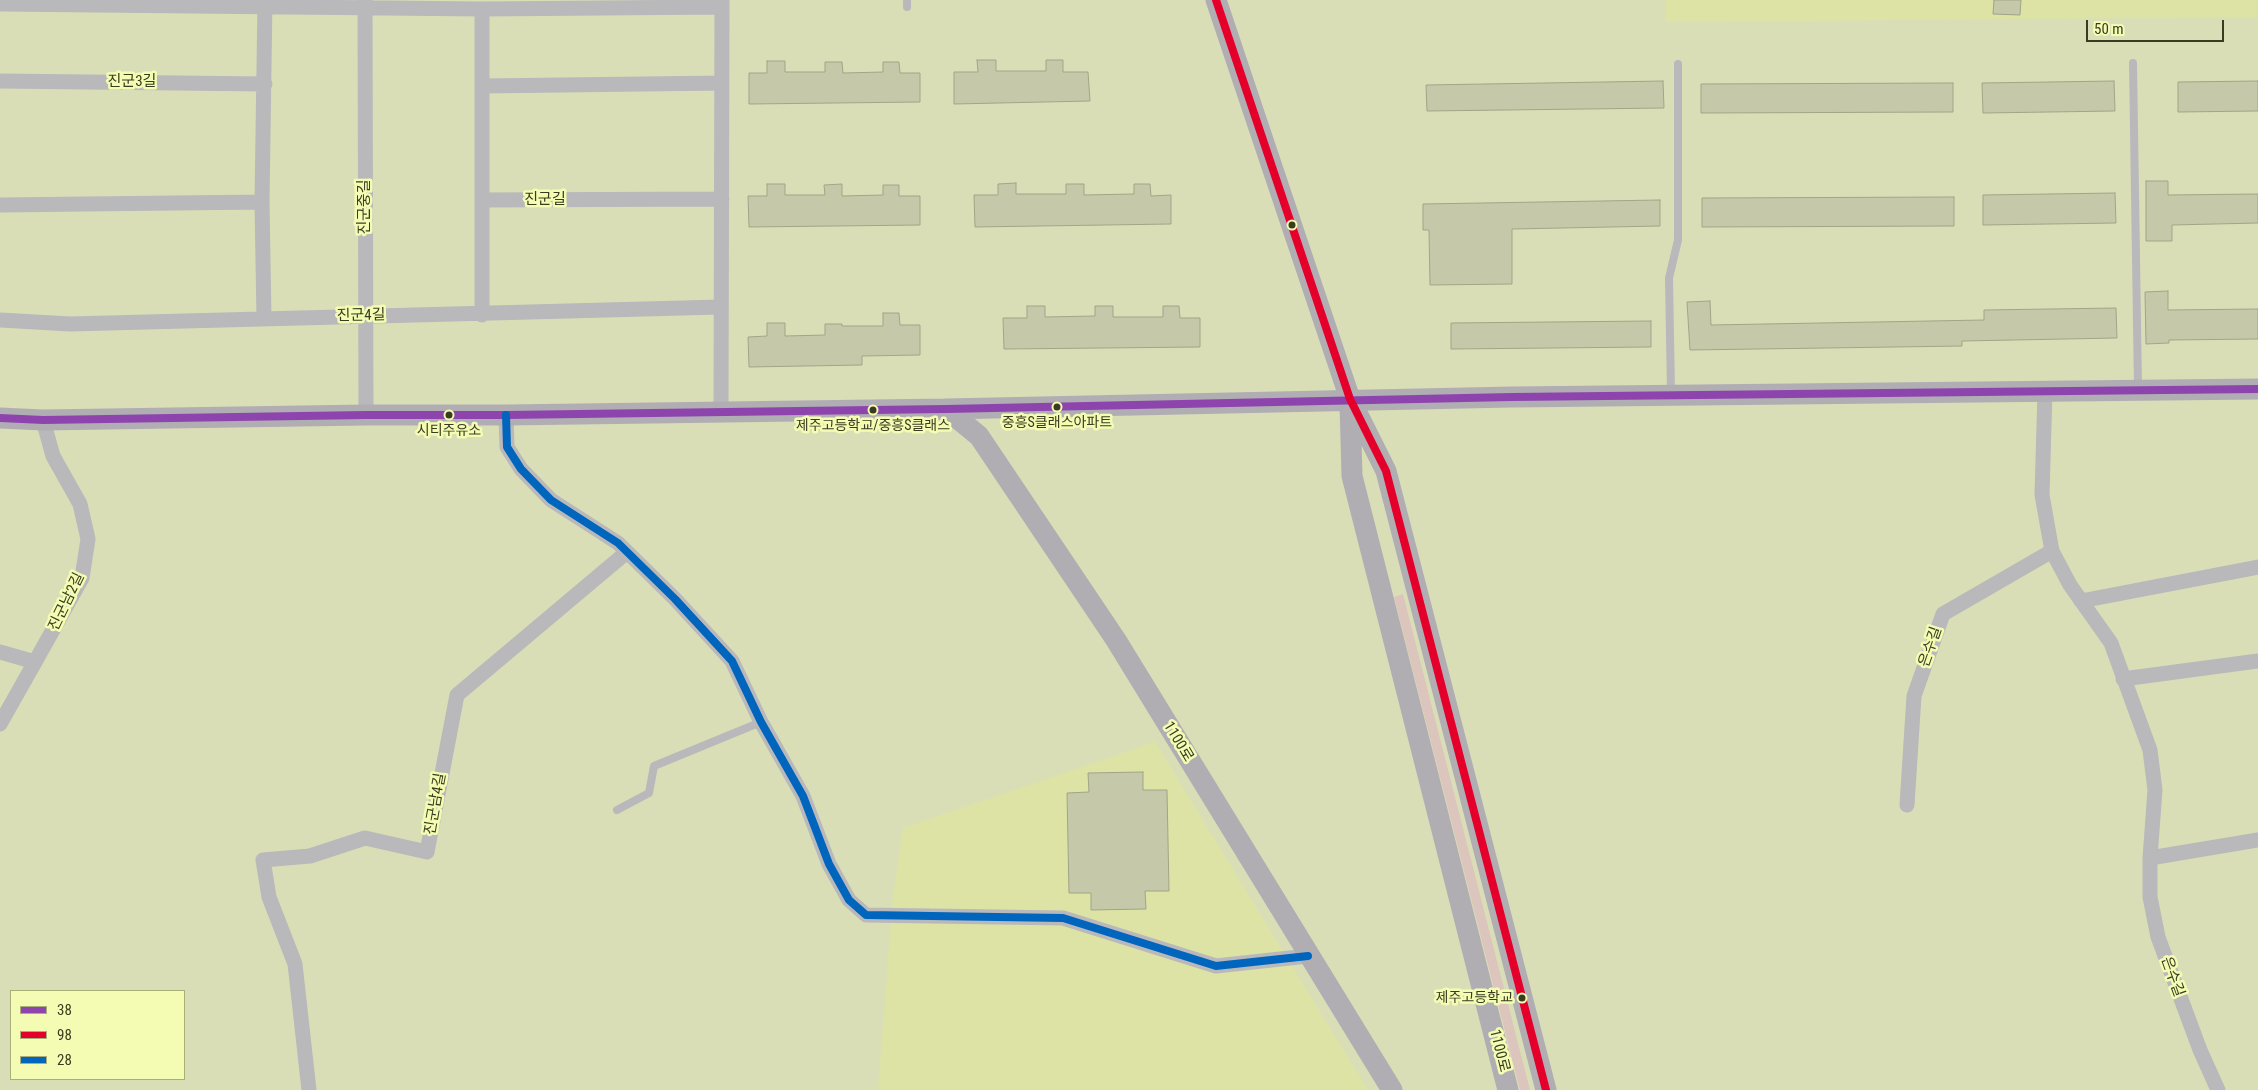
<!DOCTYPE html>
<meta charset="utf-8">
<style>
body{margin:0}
#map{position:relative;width:2258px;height:1090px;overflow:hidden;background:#dadeb7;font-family:"Roboto Condensed",sans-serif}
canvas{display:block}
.legend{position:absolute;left:10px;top:990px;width:175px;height:90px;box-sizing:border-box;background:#f4fcb4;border:1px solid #aaaf78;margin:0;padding:6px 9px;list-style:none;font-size:15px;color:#3a3c1f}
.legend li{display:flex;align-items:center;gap:10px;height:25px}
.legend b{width:25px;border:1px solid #aaaf78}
.scale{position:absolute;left:2086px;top:20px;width:138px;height:22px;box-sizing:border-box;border:2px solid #3a3c1f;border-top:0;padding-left:6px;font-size:15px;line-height:18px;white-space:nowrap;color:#3a3c1f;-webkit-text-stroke:4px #f4fcb4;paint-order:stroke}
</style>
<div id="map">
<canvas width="2258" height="1090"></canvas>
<ul class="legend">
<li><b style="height:6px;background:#8e44ad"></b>38</li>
<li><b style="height:6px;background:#e4002b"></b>98</li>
<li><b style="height:6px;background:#0065bd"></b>28</li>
</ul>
<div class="scale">50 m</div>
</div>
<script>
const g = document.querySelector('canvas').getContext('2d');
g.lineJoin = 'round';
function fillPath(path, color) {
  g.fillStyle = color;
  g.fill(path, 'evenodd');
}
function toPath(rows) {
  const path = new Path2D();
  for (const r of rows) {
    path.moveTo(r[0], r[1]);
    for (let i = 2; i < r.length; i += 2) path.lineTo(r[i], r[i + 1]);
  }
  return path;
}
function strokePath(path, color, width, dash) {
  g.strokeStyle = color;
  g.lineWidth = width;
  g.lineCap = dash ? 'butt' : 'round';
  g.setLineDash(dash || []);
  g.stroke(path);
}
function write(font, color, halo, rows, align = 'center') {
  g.font = font + ' "Roboto Condensed","Noto Sans KR",sans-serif';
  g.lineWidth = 5;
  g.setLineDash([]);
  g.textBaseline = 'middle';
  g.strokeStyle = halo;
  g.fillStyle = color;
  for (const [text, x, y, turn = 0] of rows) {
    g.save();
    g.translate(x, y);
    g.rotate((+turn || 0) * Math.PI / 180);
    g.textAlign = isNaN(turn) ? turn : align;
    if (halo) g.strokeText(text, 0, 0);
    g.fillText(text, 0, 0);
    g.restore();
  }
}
fillPath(toPath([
 [1666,0,2258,0,2258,17,1666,22],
 [1155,742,1368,1090,878,1090,893,896,903,828]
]), '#dde3a5');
fillPath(toPath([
 [1403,594,1530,1090,1520,1090,1394,597]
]), '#dbc5bc');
const building = toPath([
 [1994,0,2021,0,2020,15,1993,14,1994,0],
 [977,60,996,60,996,71,1046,71,1046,60,1063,60,1063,72,1088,72,1090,101,954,104,954,72,978,72,977,60],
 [767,61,785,61,785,72,825,72,825,62,842,62,843,73,883,72,883,62,899,62,900,73,920,73,920,102,749,104,749,73,767,73,767,61],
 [1663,81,1664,108,1427,111,1426,85,1663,81],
 [2114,81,2115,111,1983,113,1982,83,2114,81],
 [2258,81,2258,111,2178,112,2178,82,2258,81],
 [1953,83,1953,112,1701,113,1701,84,1953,83],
 [2146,181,2168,181,2168,195,2258,194,2258,223,2172,225,2172,241,2146,241,2146,181],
 [1016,183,1016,194,1066,194,1066,184,1084,184,1084,195,1134,194,1134,184,1150,184,1151,196,1171,195,1171,224,975,227,974,195,998,195,998,184,1016,183],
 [767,184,785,184,785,195,825,195,824,185,842,184,842,196,883,195,883,185,899,185,899,196,920,196,920,225,749,227,748,196,767,196,767,184],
 [2115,193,2116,223,1983,225,1983,195,2115,193],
 [1954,197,1954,226,1702,227,1702,198,1954,197],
 [1660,200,1660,226,1512,229,1512,284,1430,285,1429,230,1423,230,1423,204,1660,200],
 [2168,291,2168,310,2258,309,2258,339,2169,340,2169,343,2146,344,2145,292,2168,291],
 [1710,301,1711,325,1984,320,1984,310,2116,308,2117,338,1962,341,1962,346,1690,350,1687,302,1710,301],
 [1027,306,1045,306,1045,317,1095,316,1095,306,1113,306,1113,317,1163,317,1163,306,1179,306,1180,318,1200,318,1200,347,1004,349,1003,318,1027,318,1027,306],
 [883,313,899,313,900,325,920,325,920,355,862,356,862,365,749,367,748,337,767,336,767,323,785,323,785,336,825,335,825,324,842,324,842,326,883,326,883,313],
 [1651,321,1651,347,1451,349,1451,323,1651,321],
 [1143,772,1143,790,1167,790,1169,891,1145,891,1146,909,1091,910,1091,893,1069,893,1067,793,1089,792,1088,773,1143,772]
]);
fillPath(building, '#c5c8a9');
strokePath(building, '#a1a586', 1);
strokePath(toPath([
 [907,7,907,0],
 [2133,63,2138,388],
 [1671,393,1669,278,1678,240,1678,64],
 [617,810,649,793,654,766,761,722]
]), '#b9b8ba', 8);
strokePath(toPath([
 [365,0,366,415],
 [0,4,482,9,722,7],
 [482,9,482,315],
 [0,81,265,84],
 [482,86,722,83],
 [482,200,722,199],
 [0,205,262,202],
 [264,319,262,202,265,0],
 [0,320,70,324,721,307],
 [2045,391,2042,495,2052,551,2070,585,2111,643,2150,750,2155,790,2150,858,2150,897,2158,937,2200,1050,2218,1090],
 [721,412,722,0],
 [506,415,507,447,521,469,551,500,618,543,675,599,732,661,761,722,803,796,829,864,849,900,866,915,1063,918,1216,966,1308,956],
 [2081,601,2258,567],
 [0,652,35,662,82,578,88,539,80,504,53,456,43,420],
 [2123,679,2258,661],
 [0,724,35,662],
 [1907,805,1914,696,1943,614,2052,551],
 [2150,858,2258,840],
 [309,1090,295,964,269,897,263,860,310,856,365,838,427,852,457,695,627,552]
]), '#b9b8ba', 15);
strokePath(toPath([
 [1216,0,1350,399,1386,471,1546,1090],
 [1350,405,1352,476,1508,1090],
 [946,409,979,436,1116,640,1392,1090],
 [0,418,43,420,366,415,506,415,946,409,1512,397,2258,389]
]), '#b0aeb3', 21);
strokePath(toPath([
 [0,418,43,420,366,415,506,415,946,409,1512,397,2258,389]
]), '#8e44ad', 8);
strokePath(toPath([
 [1216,0,1350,399,1386,471,1546,1090]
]), '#e4002b', 8);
strokePath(toPath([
 [506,415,507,447,521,469,551,500,618,543,675,599,732,661,761,722,803,796,829,864,849,900,866,915,1063,918,1216,966,1308,956]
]), '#0065bd', 8);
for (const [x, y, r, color] of [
 [1292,225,4.5,"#3a3c1f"],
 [1057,407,4.5,"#3a3c1f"],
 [873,410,4.5,"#3a3c1f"],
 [449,415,4.5,"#3a3c1f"],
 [1522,998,4.5,"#3a3c1f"]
]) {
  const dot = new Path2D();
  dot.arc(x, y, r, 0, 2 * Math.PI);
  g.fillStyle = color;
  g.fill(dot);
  strokePath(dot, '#f4fcb4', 2);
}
write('14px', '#3a3c1f', '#f4fcb4', [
 ["중흥S클래스아파트",1057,423],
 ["제주고등학교/중흥S클래스",873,426],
 ["시티주유소",449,431],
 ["제주고등학교",1513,998,"right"]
]);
write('15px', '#3a3c1f', '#f4fcb4', [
 ["진군3길",132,82],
 ["진군길",545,200],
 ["진군중길",365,207,-90],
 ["진군4길",361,316,-1],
 ["진군남2길",67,602,-64],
 ["은수길",1931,647,-71],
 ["1100로",1178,742,59],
 ["진군남4길",436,804,-80],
 ["은수길",2172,977,70],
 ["1100로",1499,1051,76]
]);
</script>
